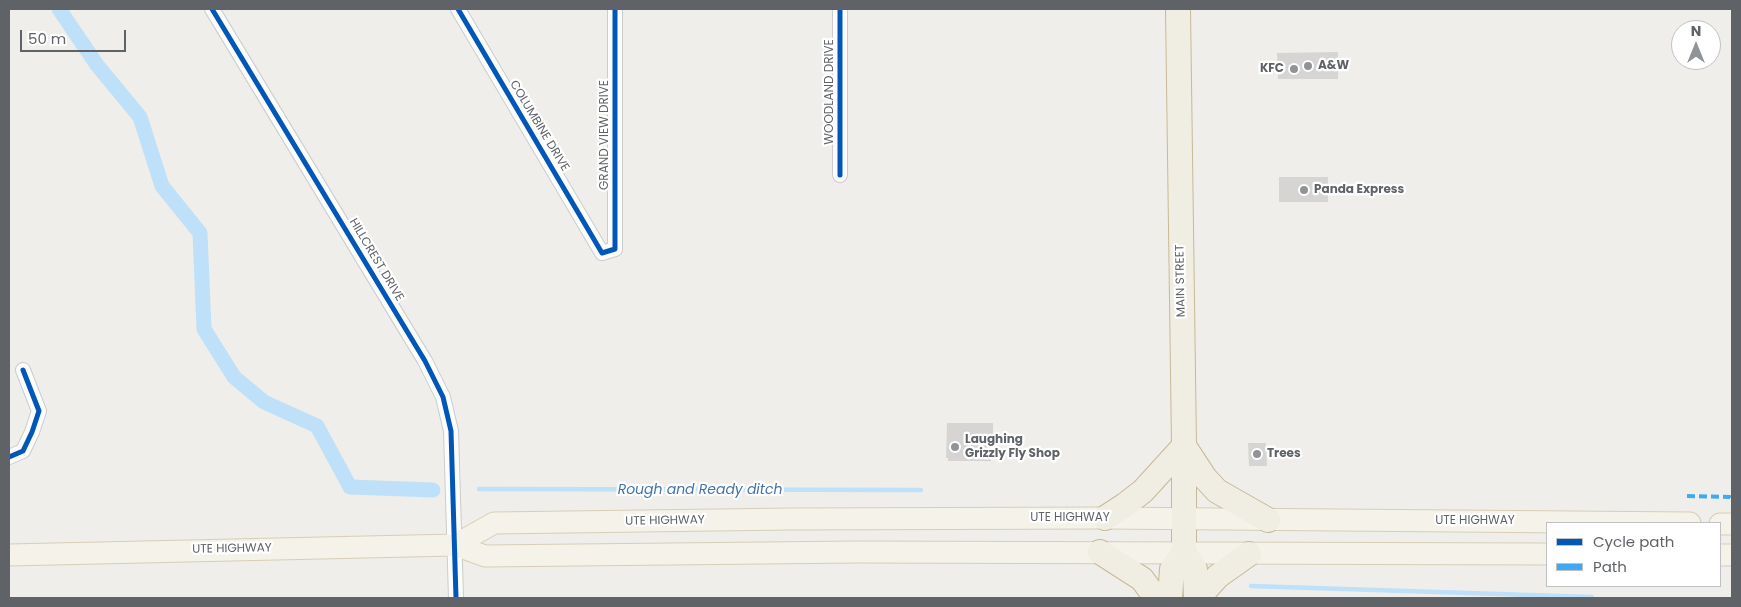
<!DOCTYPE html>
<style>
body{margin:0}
#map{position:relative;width:1741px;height:607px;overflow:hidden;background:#efeeea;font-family:Poppins,sans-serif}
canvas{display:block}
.frame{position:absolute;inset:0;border:10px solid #5f6368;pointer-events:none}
.legend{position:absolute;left:1546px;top:522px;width:175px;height:65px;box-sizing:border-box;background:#fff;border:1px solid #bfc1c3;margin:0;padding:6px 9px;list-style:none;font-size:15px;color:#5f6368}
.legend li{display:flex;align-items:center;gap:10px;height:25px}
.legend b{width:25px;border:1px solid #bfc1c3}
.north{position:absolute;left:1671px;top:20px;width:50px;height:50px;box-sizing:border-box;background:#fff;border:1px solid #bfc1c3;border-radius:50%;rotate:0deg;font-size:14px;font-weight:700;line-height:20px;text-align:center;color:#5f6368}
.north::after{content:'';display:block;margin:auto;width:18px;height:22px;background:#919496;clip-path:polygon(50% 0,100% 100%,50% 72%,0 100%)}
.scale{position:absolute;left:20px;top:30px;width:106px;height:22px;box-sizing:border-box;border:2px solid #5f6368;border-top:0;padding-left:6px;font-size:15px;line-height:18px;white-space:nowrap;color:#5f6368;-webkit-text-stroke:4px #fff;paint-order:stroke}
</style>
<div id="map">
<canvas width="1741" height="607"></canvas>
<div class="frame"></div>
<ul class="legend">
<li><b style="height:6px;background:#0057b8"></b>Cycle path</li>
<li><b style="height:6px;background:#3fa9f5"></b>Path</li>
</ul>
<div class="north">N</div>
<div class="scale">50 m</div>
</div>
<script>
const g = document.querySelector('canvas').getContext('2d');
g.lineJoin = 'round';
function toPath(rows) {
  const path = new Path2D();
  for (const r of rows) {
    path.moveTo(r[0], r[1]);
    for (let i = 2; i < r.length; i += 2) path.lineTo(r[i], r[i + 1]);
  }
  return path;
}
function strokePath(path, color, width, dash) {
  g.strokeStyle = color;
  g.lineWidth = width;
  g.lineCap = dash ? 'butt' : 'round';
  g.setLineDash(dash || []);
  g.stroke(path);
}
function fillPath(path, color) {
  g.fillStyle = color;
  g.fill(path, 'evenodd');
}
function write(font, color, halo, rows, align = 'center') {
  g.font = font + ' Poppins,sans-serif';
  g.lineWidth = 4.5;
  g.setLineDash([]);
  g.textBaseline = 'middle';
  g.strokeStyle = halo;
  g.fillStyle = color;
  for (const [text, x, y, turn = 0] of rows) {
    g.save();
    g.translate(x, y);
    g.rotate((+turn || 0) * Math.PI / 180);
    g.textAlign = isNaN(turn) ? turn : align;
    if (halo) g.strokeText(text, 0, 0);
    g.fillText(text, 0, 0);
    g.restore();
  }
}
strokePath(toPath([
 [479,489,921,490],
 [1251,586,1592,597]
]), '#bfe0f9', 4.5);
strokePath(toPath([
 [59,9,97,65,140,117,162,186,200,233,204,329,234,377,264,402,317,426,350,487,433,490]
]), '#bfe0f9', 15);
fillPath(toPath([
 [1338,52,1338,79,1278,79,1277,53],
 [1279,177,1328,177,1328,202,1279,202],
 [947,423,993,423,993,434,991,434,991,461,948,461,948,458,946,458],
 [1248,443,1266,443,1267,466,1249,466]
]), '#d6d5d3');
const street = toPath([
 [212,9,425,361,443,397,451,431,456,598],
 [458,9,602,253,615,249,615,9],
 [840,175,840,9],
 [9,457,23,451,32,432,39,411,23,370]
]);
const primary = toPath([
 [1720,524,1732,524],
 [455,545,494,523,790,519,1105,518,1690,523],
 [9,555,455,545,485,556,856,552,1547,554],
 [1720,555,1732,555]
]);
const highway = toPath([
 [1178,9,1184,446,1184,552,1195,569,1196,598],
 [1184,446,1205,478,1217,491,1268,520],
 [1105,518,1125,505,1143,491,1184,446],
 [1100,552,1142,579,1156,598],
 [1170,598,1172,569,1184,552],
 [1198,598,1218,576,1249,554]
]);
strokePath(street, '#cbcccc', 16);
strokePath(primary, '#d7ceb8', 23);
strokePath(highway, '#c8b996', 26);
strokePath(street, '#fdfcfc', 14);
strokePath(primary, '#f4f2e9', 21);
strokePath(highway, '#f0ede3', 24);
strokePath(toPath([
 [1687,496,1730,497,1732,499]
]), '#3fa9f5', 4, [8, 4]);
strokePath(toPath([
 [212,9,425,361,443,397,451,431,456,598],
 [458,9,602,253,615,249,615,9],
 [840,175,840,9],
 [9,457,23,451,32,432,39,411,23,370]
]), '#0057b8', 5);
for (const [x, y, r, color] of [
 [1308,66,5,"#919496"],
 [1294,69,5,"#919496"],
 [1304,190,5,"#919496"],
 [955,447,5,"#919496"],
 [1257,454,5,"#919496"]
]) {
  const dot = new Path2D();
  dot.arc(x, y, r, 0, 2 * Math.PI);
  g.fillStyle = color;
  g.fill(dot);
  strokePath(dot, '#fff', 2);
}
write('bold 12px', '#5f6368', '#fff', [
 ["A&W",1318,66],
 ["KFC",1284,69,"right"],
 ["Panda Express",1314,190],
 ["Laughing",965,440],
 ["Grizzly Fly Shop",965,454],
 ["Trees",1267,454]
], 'left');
write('12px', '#5f6368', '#fff', [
 ["WOODLAND DRIVE",830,92,-90],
 ["COLUMBINE DRIVE",539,126,59],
 ["GRAND VIEW DRIVE",605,135,-90],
 ["HILLCREST DRIVE",376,260,59],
 ["MAIN STREET",1181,281,-91],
 ["UTE HIGHWAY",1070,518],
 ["UTE HIGHWAY",665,521,-1],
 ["UTE HIGHWAY",1475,521],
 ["UTE HIGHWAY",232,549,-1]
]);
write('italic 14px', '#4174aa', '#fff', [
 ["Rough and Ready ditch",700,490]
]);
</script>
